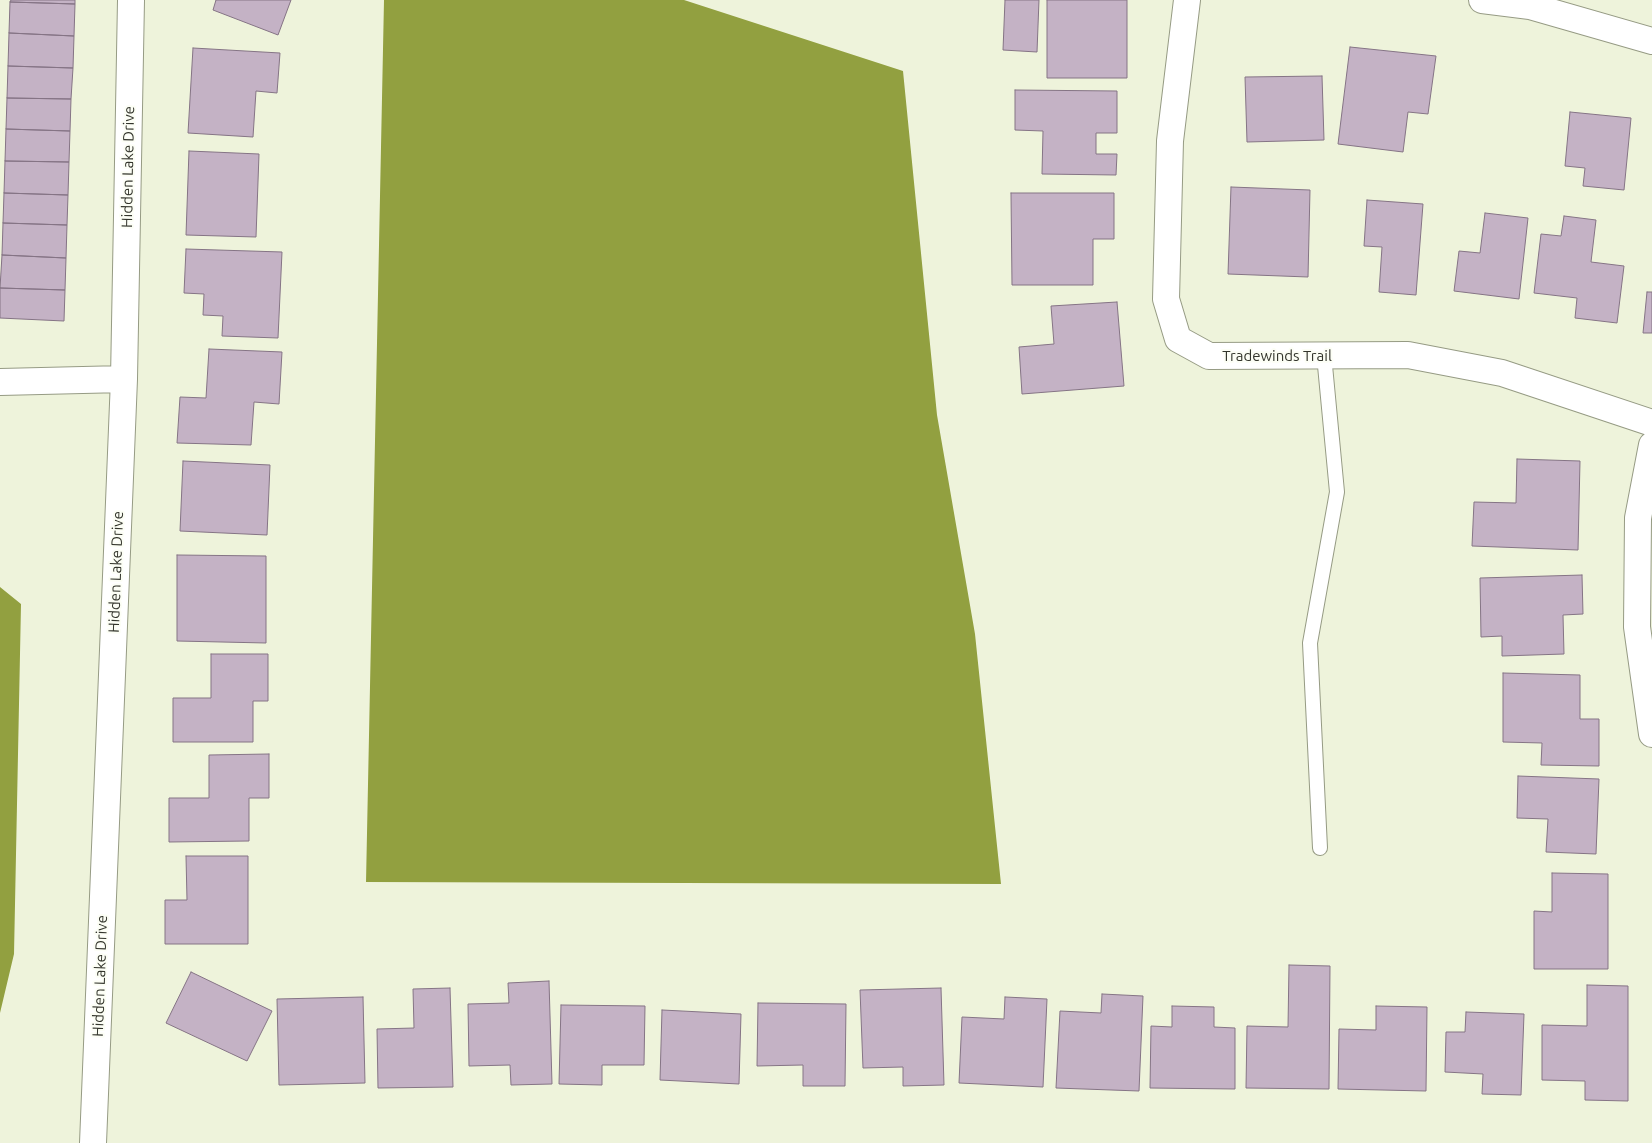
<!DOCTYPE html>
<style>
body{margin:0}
canvas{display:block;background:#eef3db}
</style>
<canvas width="1652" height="1143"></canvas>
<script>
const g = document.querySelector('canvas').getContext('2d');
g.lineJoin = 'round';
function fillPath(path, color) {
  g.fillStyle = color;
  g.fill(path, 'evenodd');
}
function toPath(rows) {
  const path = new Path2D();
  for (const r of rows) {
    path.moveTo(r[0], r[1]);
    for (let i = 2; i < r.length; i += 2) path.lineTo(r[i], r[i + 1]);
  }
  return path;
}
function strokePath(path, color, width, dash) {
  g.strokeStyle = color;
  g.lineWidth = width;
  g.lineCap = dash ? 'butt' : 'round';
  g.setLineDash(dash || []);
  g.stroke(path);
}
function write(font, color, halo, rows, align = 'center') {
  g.font = font + ' Ubuntu,sans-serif';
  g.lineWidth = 4;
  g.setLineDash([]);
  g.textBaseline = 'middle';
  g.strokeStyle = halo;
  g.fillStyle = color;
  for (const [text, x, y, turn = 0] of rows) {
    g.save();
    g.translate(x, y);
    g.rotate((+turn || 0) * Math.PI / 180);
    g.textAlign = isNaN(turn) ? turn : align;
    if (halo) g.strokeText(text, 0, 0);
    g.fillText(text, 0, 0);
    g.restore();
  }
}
fillPath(toPath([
 [384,0,684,0,903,71,937,415,975,634,1001,884,366,882],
 [0,587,21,604,14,954,0,1013]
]), '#92a040');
const building = toPath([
 [11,0,75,0,75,4,10,2,11,0],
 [216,0,291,0,278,35,213,10,216,0],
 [1005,0,1039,0,1037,52,1003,50,1005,0],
 [1047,0,1127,0,1127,78,1047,78,1047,0],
 [10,2,75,4,74,36,9,33,10,2],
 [9,33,74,36,73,68,8,66,9,33],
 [1350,47,1436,56,1428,114,1408,112,1403,152,1338,144,1350,47],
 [193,48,280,53,277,93,256,91,253,137,188,133,193,48],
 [8,66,73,68,71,99,7,98,8,66],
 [1322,76,1324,140,1247,142,1245,77,1322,76],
 [1015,90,1117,91,1117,133,1096,133,1096,154,1117,154,1116,175,1042,174,1043,131,1015,130,1015,90],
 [7,98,71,99,70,131,6,129,7,98],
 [1570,112,1631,118,1624,190,1583,186,1585,168,1565,166,1570,112],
 [6,129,70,131,69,162,5,161,6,129],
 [189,151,259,154,256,237,186,235,189,151],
 [5,161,69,162,68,195,4,193,5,161],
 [1231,187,1310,190,1308,277,1228,274,1231,187],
 [4,193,68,195,67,225,3,223,4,193],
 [1011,193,1114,193,1114,239,1093,239,1093,285,1012,285,1011,193],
 [1367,200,1423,204,1416,295,1379,292,1382,247,1364,246,1367,200],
 [1485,213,1528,218,1519,299,1454,291,1459,251,1480,253,1485,213],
 [1564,216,1596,220,1591,262,1624,266,1617,323,1575,318,1577,298,1534,293,1541,234,1561,236,1564,216],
 [3,223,67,225,66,258,2,255,3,223],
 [186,249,282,252,278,338,222,336,223,316,203,315,204,294,184,293,186,249],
 [2,255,66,258,65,290,0,288,2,255],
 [0,288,65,290,64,321,0,318,0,288],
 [1647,292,1652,292,1652,333,1643,333,1647,292],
 [1117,302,1124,386,1022,394,1019,347,1054,344,1051,306,1117,302],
 [209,349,282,352,279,404,254,402,251,445,177,443,180,397,206,398,209,349],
 [1517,459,1580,461,1578,550,1472,546,1474,502,1516,503,1517,459],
 [183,461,270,465,267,535,180,531,183,461],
 [177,555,266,556,266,643,177,641,177,555],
 [1582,575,1583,614,1563,615,1564,654,1502,656,1502,636,1481,637,1480,578,1582,575],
 [211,654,268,654,268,701,253,701,253,742,173,742,173,698,211,698,211,654],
 [1503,673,1580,675,1580,719,1599,719,1599,766,1541,765,1542,743,1503,742,1503,673],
 [269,754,269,798,249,798,249,841,169,842,169,798,209,798,209,755,269,754],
 [1518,776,1599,779,1596,854,1546,852,1548,819,1517,818,1518,776],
 [186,856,248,856,248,944,165,944,165,900,187,900,186,856],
 [1552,873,1608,874,1608,969,1534,969,1534,911,1552,912,1552,873],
 [1289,965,1330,966,1329,1089,1246,1088,1247,1026,1288,1027,1289,965],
 [191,972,272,1011,247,1061,166,1023,191,972],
 [549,981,552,1084,511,1085,510,1065,469,1066,468,1004,509,1003,508,983,549,981],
 [1587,985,1628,986,1628,1101,1585,1100,1585,1081,1542,1080,1542,1025,1587,1026,1587,985],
 [450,988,453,1087,378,1088,377,1029,414,1028,413,989,450,988],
 [941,988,944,1085,903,1086,903,1067,863,1068,860,990,941,988],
 [1102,994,1143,996,1139,1091,1056,1088,1060,1011,1101,1013,1102,994],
 [363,997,365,1083,279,1085,277,999,363,997],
 [1005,997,1047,999,1043,1087,959,1083,962,1017,1004,1019,1005,997],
 [758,1003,846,1004,845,1086,803,1086,803,1065,757,1066,758,1003],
 [561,1005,645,1006,644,1065,602,1065,602,1085,559,1084,561,1005],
 [1172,1006,1214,1007,1214,1027,1235,1028,1235,1089,1150,1088,1151,1026,1172,1027,1172,1006],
 [1376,1006,1427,1007,1426,1091,1338,1089,1339,1029,1376,1030,1376,1006],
 [662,1010,741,1014,739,1084,660,1080,662,1010],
 [1466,1012,1524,1014,1521,1095,1482,1094,1483,1074,1445,1072,1446,1032,1465,1032,1466,1012]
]);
fillPath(building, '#c4b2c5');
strokePath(building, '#857485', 1);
const lane = toPath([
 [1320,848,1310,643,1337,492,1324,355]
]);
const street = toPath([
 [1187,0,1170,141,1166,299,1178,339,1209,356,1408,355,1502,373,1652,423],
 [1482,0,1530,6,1652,41],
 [0,382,124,379],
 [1652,445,1638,518,1637,627,1652,734],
 [93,1143,124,379,131,0]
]);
strokePath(lane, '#969b84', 16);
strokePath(street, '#969b84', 28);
strokePath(lane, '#fff', 14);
strokePath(street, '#fff', 26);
write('15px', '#33352c', '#fcfef5', [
 ["Hidden Lake Drive",128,167,-89],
 ["Tradewinds Trail",1277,356],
 ["Hidden Lake Drive",116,572,-88],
 ["Hidden Lake Drive",100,976,-88]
]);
</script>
